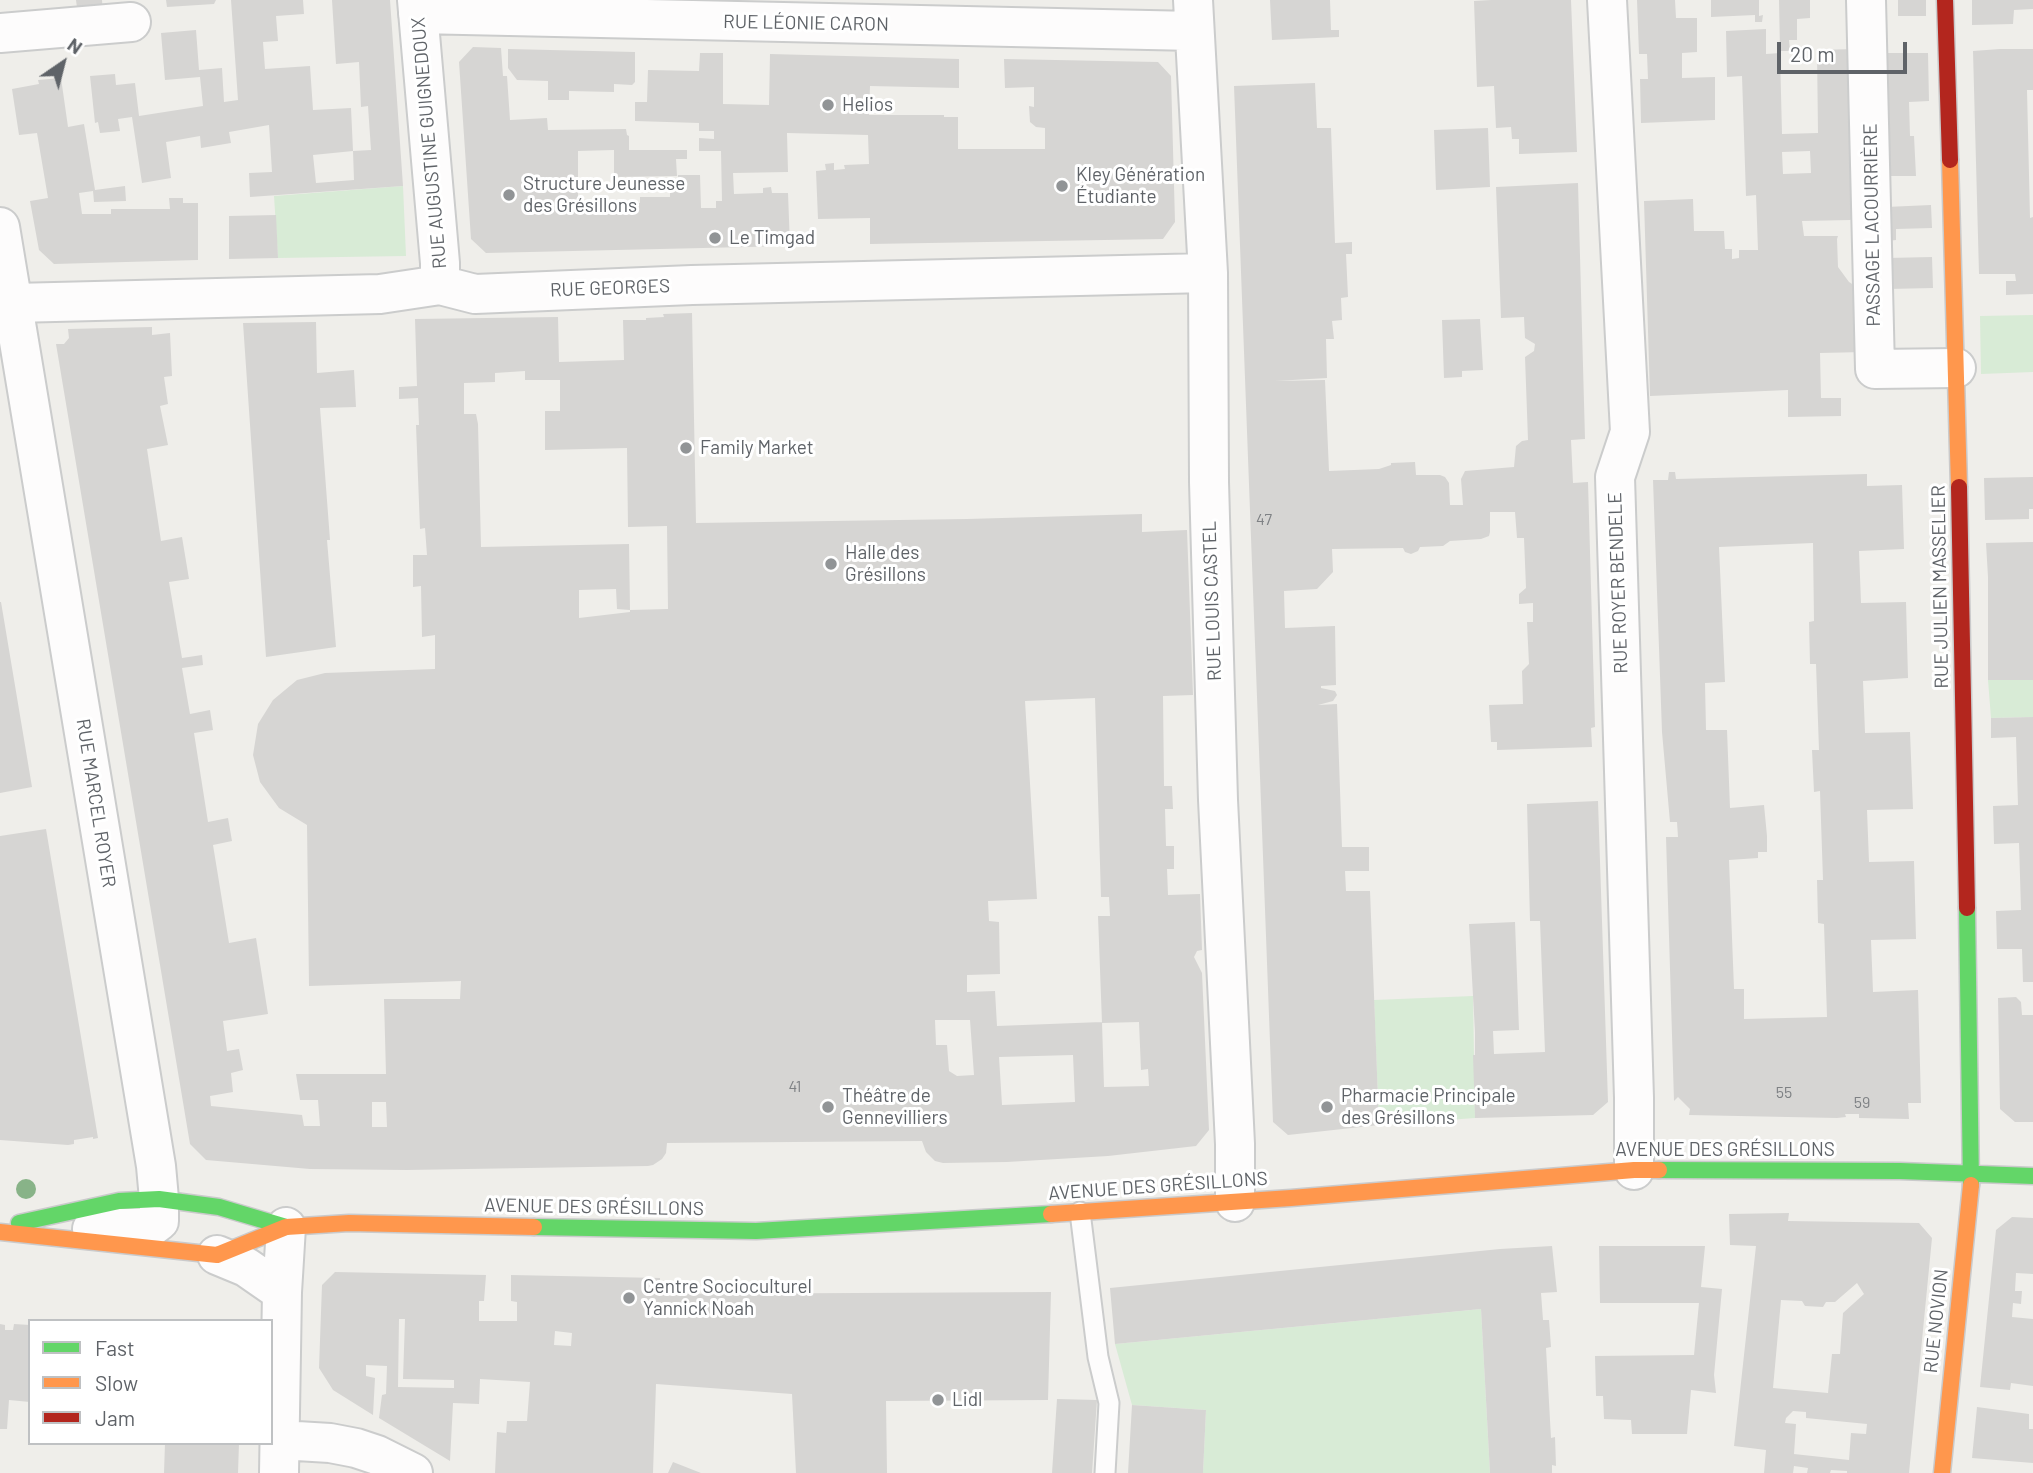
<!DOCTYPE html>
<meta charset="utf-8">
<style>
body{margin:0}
#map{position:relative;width:2033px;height:1473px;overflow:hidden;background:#efeeea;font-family:Barlow,sans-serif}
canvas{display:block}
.legend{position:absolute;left:28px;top:1319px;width:245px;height:126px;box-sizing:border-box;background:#fff;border:2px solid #bfc1c3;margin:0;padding:9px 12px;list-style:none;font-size:21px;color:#5f6368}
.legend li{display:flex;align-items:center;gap:14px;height:35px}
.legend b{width:35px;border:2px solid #bfc1c3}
.north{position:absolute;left:28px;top:28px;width:70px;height:70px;-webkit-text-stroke:5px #fff;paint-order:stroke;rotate:35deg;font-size:19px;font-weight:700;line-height:28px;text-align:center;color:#5f6368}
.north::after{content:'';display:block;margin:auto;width:24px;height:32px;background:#5f6368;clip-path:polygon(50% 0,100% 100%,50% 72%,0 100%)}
.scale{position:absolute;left:1777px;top:42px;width:130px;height:32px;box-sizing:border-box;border:4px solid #5f6368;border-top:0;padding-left:9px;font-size:21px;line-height:24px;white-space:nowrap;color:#5f6368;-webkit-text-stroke:5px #fff;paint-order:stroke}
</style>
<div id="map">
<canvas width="2033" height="1473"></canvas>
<ul class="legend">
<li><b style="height:9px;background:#63d668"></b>Fast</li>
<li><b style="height:9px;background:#ff974d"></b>Slow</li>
<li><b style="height:9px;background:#b3261e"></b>Jam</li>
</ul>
<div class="north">N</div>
<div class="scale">20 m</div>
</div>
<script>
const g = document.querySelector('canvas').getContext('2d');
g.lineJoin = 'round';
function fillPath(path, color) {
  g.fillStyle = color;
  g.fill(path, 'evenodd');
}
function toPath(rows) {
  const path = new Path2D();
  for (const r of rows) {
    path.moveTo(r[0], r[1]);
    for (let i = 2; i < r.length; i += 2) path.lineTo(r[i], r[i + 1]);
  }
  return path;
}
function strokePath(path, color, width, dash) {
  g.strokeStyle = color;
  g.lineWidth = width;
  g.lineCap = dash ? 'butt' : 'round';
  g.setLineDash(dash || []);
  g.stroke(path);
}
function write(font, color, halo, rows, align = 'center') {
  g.font = font + ' Barlow,sans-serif';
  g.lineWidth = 6;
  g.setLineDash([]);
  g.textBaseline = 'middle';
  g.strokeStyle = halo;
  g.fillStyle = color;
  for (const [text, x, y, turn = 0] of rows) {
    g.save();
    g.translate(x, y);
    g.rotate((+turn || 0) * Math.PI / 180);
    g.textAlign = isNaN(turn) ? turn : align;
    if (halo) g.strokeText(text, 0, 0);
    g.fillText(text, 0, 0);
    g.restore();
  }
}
fillPath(toPath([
 [403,186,406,256,278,258,274,196],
 [2033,315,2033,372,1981,374,1980,316],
 [2033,577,2033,717,1991,718,1988,680],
 [1473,996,1475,1118,1379,1125,1374,1000],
 [1481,1309,1490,1473,1203,1473,1206,1410,1132,1405,1115,1344]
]), '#d8ebd6');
fillPath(toPath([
 [76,0,102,0,103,13,78,15],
 [166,0,216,0,214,4,167,7],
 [231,0,303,0,304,14,276,16,278,41,263,42,265,69,310,66,313,110,351,108,353,151,313,155,316,183,354,180,353,151,371,150,368,106,361,107,359,62,336,64,332,0,390,0,403,186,250,197,249,173,272,172,269,125,229,132,231,143,201,148,200,136,166,142,171,178,142,183,132,117,118,119,120,131,100,133,98,122,95,123,90,76,115,74,116,85,135,83,139,116,203,106,200,77,165,80,161,33,196,30,199,70,222,68,224,102,238,100],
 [1270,0,1330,0,1331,30,1339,30,1339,37,1272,40],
 [1491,0,1571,0,1577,152,1519,154,1519,139,1512,139,1511,127,1496,128,1494,86,1477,87,1474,1],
 [1637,0,1675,0,1676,18,1697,18,1697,52,1682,53,1682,78,1715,77,1715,120,1641,123,1640,79,1648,79,1647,54,1639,54],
 [1711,0,1759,0,1759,16,1763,15,1762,22,1755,22,1755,15,1711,17],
 [1779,0,1810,0,1810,18,1797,19,1797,40,1789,40,1790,51,1780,51],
 [1898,0,1926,0,1926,16,1898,16],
 [1972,0,2033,0,2033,9,2014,10,2013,24,1972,25],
 [1766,29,1766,54,1780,53,1782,134,1818,133,1817,50,1856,49,1860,214,1850,220,1802,221,1804,236,1838,236,1837,239,1838,267,1849,282,1862,290,1864,352,1820,353,1821,398,1841,398,1841,416,1788,417,1788,390,1650,396,1644,201,1693,199,1694,231,1724,231,1725,249,1732,249,1732,259,1739,258,1739,250,1758,250,1756,195,1746,196,1742,76,1727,77,1726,31],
 [1810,151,1811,173,1783,174,1782,152],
 [473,47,501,48,503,76,507,76,510,120,547,118,548,130,626,129,627,135,629,136,629,150,687,150,687,159,676,159,677,176,614,177,614,150,578,151,578,205,640,203,640,197,670,197,670,190,678,189,678,175,700,175,701,208,716,208,716,201,722,201,721,151,699,151,699,138,714,139,714,131,699,131,699,123,635,121,635,102,647,102,648,70,699,71,700,53,723,53,723,104,769,105,770,54,959,59,959,88,870,86,869,115,944,115,944,117,958,117,958,149,1045,149,1045,128,1036,127,1030,122,1029,106,1034,107,1034,87,1005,88,1004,59,1158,62,1171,76,1175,222,1163,239,870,244,870,218,818,219,816,171,826,170,825,164,834,163,834,170,845,169,844,165,869,164,868,135,787,133,788,172,733,173,734,194,763,193,763,188,771,187,772,193,788,193,790,246,486,253,471,239,459,62],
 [508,49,635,52,635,82,632,85,614,84,614,92,569,91,569,100,548,100,548,81,517,80,508,68],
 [2000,49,2033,49,2033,90,2027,90,2030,218,2033,217,2033,294,2006,295,2006,281,2016,281,2015,274,1979,274,1973,51],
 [1882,53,1928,53,1929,101,1909,102,1910,136,1914,136,1916,176,1885,176],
 [61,78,68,127,84,124,95,190,125,186,126,201,94,202,93,191,79,193,82,214,111,214,111,209,170,209,169,198,183,198,183,203,198,203,198,260,54,264,39,250,30,201,48,198,37,133,19,135,12,89,39,84,38,80],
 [1315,83,1317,128,1331,128,1335,243,1352,242,1352,254,1346,254,1348,297,1341,298,1342,320,1332,321,1334,339,1326,339,1327,378,1275,381,1325,380,1329,471,1379,469,1391,465,1391,463,1415,462,1416,475,1440,475,1445,477,1449,483,1450,505,1463,505,1461,479,1465,471,1514,467,1516,446,1522,441,1528,440,1525,357,1534,351,1535,344,1525,338,1524,317,1501,318,1496,187,1578,183,1585,439,1571,440,1573,483,1588,482,1595,727,1591,728,1592,747,1497,750,1497,742,1491,742,1489,705,1523,704,1522,671,1529,664,1527,622,1533,622,1533,603,1519,604,1519,594,1526,588,1524,538,1517,538,1515,512,1490,512,1490,532,1489,536,1481,539,1450,541,1443,546,1420,547,1418,551,1411,554,1405,552,1403,548,1332,549,1333,572,1317,589,1284,591,1285,628,1335,626,1336,685,1321,686,1321,688,1335,691,1337,695,1333,701,1318,705,1337,704,1342,847,1369,847,1369,871,1345,871,1346,891,1370,891,1379,1125,1288,1135,1273,1122,1234,86],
 [1488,128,1490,187,1436,190,1434,130],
 [1931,205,1932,228,1896,229,1896,240,1887,241,1886,207],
 [276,215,278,258,229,259,229,216],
 [1932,257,1933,288,1888,289,1887,258],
 [692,313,696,523,967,519,1142,514,1142,532,1187,530,1193,695,1163,696,1164,786,1172,786,1173,809,1165,809,1166,846,1174,846,1174,869,1167,869,1168,895,1200,894,1202,950,1197,951,1194,957,1202,973,1209,1130,1196,1146,1108,1156,1007,1162,943,1163,935,1161,926,1152,922,1141,667,1143,666,1153,662,1159,653,1165,648,1166,407,1170,310,1169,206,1160,190,1144,56,344,64,344,69,338,68,329,152,327,152,335,170,333,172,376,164,377,168,404,160,406,168,445,147,449,161,541,182,537,189,579,169,582,182,658,202,655,203,665,182,668,190,714,210,710,213,730,194,733,208,822,228,818,232,841,213,845,229,943,256,938,268,1014,223,1021,227,1051,239,1049,243,1070,231,1073,233,1092,210,1096,211,1106,302,1115,304,1126,320,1126,318,1100,300,1100,296,1074,386,1074,384,999,460,999,461,981,309,986,307,825,279,808,260,782,253,755,258,724,273,700,297,680,325,673,435,669,435,635,422,637,421,586,413,587,413,555,427,555,425,528,420,529,416,425,419,425,418,398,399,399,399,387,417,386,415,319,558,317,559,362,624,360,623,320,646,320,646,318,664,317,663,314],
 [525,371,525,380,560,380,560,411,545,411,545,450,627,448,628,527,667,526,668,609,630,610,630,612,579,618,579,590,616,589,617,609,630,610,629,544,481,547,478,424,476,414,464,414,464,383,495,382,495,373],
 [1095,698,1101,897,1109,897,1110,916,1098,916,1102,1023,1139,1022,1141,1070,1148,1069,1149,1086,1104,1087,1102,1022,997,1026,995,991,967,992,967,975,1000,974,999,922,989,921,988,901,1037,899,1025,701],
 [935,1020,970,1020,974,1075,957,1076,949,1071,947,1045,936,1045],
 [1073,1055,1075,1102,1002,1105,999,1057],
 [372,1102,386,1102,387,1127,372,1127],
 [1480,319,1483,370,1462,371,1462,377,1444,378,1442,320],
 [316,322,317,373,354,370,356,407,320,408,330,540,327,540,336,647,266,657,243,323],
 [1669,472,1675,472,1676,479,1867,474,1867,486,1902,485,1904,549,1859,551,1861,603,1906,602,1908,678,1863,681,1865,733,1910,732,1913,809,1867,810,1869,862,1914,861,1916,939,1871,940,1873,992,1918,990,1921,1103,1908,1103,1909,1119,1859,1118,1859,1114,1845,1114,1846,1117,1837,1118,1689,1115,1690,1109,1678,1097,1674,1101,1666,837,1678,837,1677,822,1670,822,1662,732,1653,480,1668,480],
 [1813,543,1814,621,1809,622,1810,664,1816,664,1819,750,1812,750,1814,792,1820,791,1823,880,1817,880,1818,923,1824,924,1827,1017,1744,1019,1744,989,1734,989,1729,860,1758,858,1758,852,1767,852,1767,836,1764,805,1730,808,1727,730,1706,730,1705,683,1725,682,1719,547],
 [2033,477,2033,509,2029,509,2029,519,1985,520,1984,478],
 [2033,542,2033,680,1988,680,1988,577,1986,543],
 [0,602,1,602,32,787,0,793],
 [2033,717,2033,982,2023,982,2022,949,1997,949,1996,911,2021,910,2019,843,1994,844,1993,806,2018,805,2016,737,1991,738,1991,718],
 [1598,801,1608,1102,1593,1115,1475,1118,1473,1055,1475,1055,1475,1032,1469,924,1515,922,1519,1030,1493,1031,1494,1054,1545,1052,1540,921,1530,921,1527,804],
 [46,829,98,1138,93,1139,93,1137,74,1140,74,1144,68,1145,0,1140,0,836],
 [2016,997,2021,1002,2022,1015,2033,1015,2033,1122,2015,1122,2000,1109,1998,998],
 [1789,1213,1788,1221,1919,1223,1932,1238,1909,1473,1847,1473,1847,1471,1831,1470,1830,1473,1807,1473,1808,1468,1794,1466,1793,1473,1764,1473,1766,1450,1734,1446,1756,1246,1730,1245,1729,1214],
 [1857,1283,1864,1294,1843,1313,1840,1354,1832,1354,1828,1393,1773,1388,1781,1300,1802,1301,1805,1306,1823,1307,1826,1302,1835,1302],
 [1793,1411,1806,1412,1806,1418,1867,1424,1866,1434,1851,1433,1849,1460,1794,1454,1796,1424,1785,1423,1786,1418],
 [2012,1217,2033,1218,2033,1274,2016,1273,2015,1291,2022,1291,2021,1304,2013,1303,2012,1317,2033,1319,2033,1386,2011,1383,2010,1390,1980,1387,1996,1230],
 [1552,1246,1557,1292,1541,1293,1543,1320,1549,1320,1551,1347,1546,1348,1551,1438,1555,1437,1556,1466,1552,1465,1552,1473,1490,1473,1481,1309,1115,1344,1110,1288,1500,1249],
 [1599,1246,1705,1246,1701,1287,1722,1289,1714,1375,1716,1393,1691,1390,1687,1434,1632,1434,1631,1420,1604,1419,1603,1396,1596,1396,1595,1356,1694,1355,1699,1303,1600,1303],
 [335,1272,486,1275,484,1301,479,1301,479,1321,517,1321,517,1302,511,1301,511,1275,660,1278,660,1294,1051,1292,1048,1400,886,1401,887,1473,796,1473,792,1394,656,1384,653,1473,495,1473,497,1432,506,1433,507,1421,527,1421,530,1382,480,1379,479,1404,453,1403,450,1461,379,1418,382,1395,386,1394,387,1366,366,1365,366,1376,375,1378,373,1415,333,1390,319,1368,322,1285],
 [399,1319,405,1319,403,1379,454,1380,454,1388,398,1387],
 [555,1331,572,1333,571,1346,554,1345],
 [0,1324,5,1325,5,1330,13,1330,14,1324,30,1325,30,1402,9,1400,7,1429,0,1429],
 [1057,1399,1097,1400,1092,1473,1052,1473],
 [1132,1405,1206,1410,1203,1473,1128,1473],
 [1977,1407,2029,1414,2029,1429,2033,1429,2033,1463,1972,1458],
 [165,1443,239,1443,238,1473,164,1473],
 [673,1462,701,1473,668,1473]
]), '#d6d5d3');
const lane = toPath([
 [1080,1212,1098,1357,1109,1403,1105,1473]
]);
const street = toPath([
 [417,0,440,263,440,285],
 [1193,0,1208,273,1209,482,1218,800,1235,1144,1235,1202],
 [1607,0,1630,432,1615,477,1634,1098,1634,1170],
 [1866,0,1875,369,1956,368],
 [418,14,1194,31],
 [0,33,131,22],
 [0,227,156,1166,159,1199,159,1221,151,1227,92,1229],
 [14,303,380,294,440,285,475,294,692,285,1208,273],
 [217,1255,246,1267,282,1292],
 [280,1440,330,1443,356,1448,377,1455,413,1473],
 [279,1473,282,1292,286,1227]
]);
const fast = toPath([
 [1967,908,1971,1185],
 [1659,1170,1900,1171,2033,1176],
 [19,1223,119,1201,159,1199,219,1207,286,1227],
 [534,1227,756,1231,1051,1214]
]);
const slow = toPath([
 [1950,160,1959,487],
 [1051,1214,1291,1198,1634,1170,1659,1170],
 [0,1232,217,1255,286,1227,349,1223,534,1227],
 [1942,1473,1971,1185]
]);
const jam = toPath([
 [1945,0,1950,160],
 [1959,487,1967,908]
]);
strokePath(lane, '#cbcccc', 23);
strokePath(street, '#cbcccc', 42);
strokePath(fast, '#cacacb', 19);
strokePath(slow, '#cacacb', 19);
strokePath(jam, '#cacacb', 19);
strokePath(lane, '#fdfcfc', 19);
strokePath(street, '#fdfcfc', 38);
strokePath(fast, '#63d668', 16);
strokePath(slow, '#ff974d', 16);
strokePath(jam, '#b3261e', 16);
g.fillStyle = '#88b388';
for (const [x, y] of [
 [26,1189]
]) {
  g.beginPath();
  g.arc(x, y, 10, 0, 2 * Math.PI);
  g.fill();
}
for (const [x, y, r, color] of [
 [828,105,7,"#919496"],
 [1062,186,7,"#919496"],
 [509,195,7,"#919496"],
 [715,238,7,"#919496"],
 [686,448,7,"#919496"],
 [831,564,7,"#919496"],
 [828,1107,7,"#919496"],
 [1327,1107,7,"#919496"],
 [629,1298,7,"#919496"],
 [938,1400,7,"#919496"]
]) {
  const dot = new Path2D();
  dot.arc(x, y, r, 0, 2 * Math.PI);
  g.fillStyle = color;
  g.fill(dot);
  strokePath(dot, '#fff', 2.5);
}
write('16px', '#7e8184', null, [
 ["47",1264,520],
 ["41",795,1087],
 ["55",1784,1093],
 ["59",1862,1103]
]);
write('19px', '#5f6368', '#fff', [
 ["RUE LÉONIE CARON",806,23,1],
 ["RUE AUGUSTINE GUIGNEDOUX",429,143,-95],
 ["PASSAGE LACOURRIÈRE",1872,225,-91],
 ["RUE GEORGES",610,288,-2],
 ["RUE ROYER BENDELE",1618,583,-92],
 ["RUE JULIEN MASSELIER",1940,587,-91],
 ["RUE LOUIS CASTEL",1212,601,-92],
 ["RUE MARCEL ROYER",96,803,81],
 ["AVENUE DES GRÉSILLONS",1725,1150],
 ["AVENUE DES GRÉSILLONS",1158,1186,-4],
 ["AVENUE DES GRÉSILLONS",594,1207,1],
 ["RUE NOVION",1936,1321,-84]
]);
write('19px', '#5f6368', '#fff', [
 ["Helios",842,105],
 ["Kley Génération",1076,175],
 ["Étudiante",1076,197],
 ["Structure Jeunesse",523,184],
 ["des Grésillons",523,206],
 ["Le Timgad",729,238],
 ["Family Market",700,448],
 ["Halle des",845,553],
 ["Grésillons",845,575],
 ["Théâtre de",842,1096],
 ["Gennevilliers",842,1118],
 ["Pharmacie Principale",1341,1096],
 ["des Grésillons",1341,1118],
 ["Centre Socioculturel",643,1287],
 ["Yannick Noah",643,1309],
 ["Lidl",952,1400]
], 'left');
</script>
